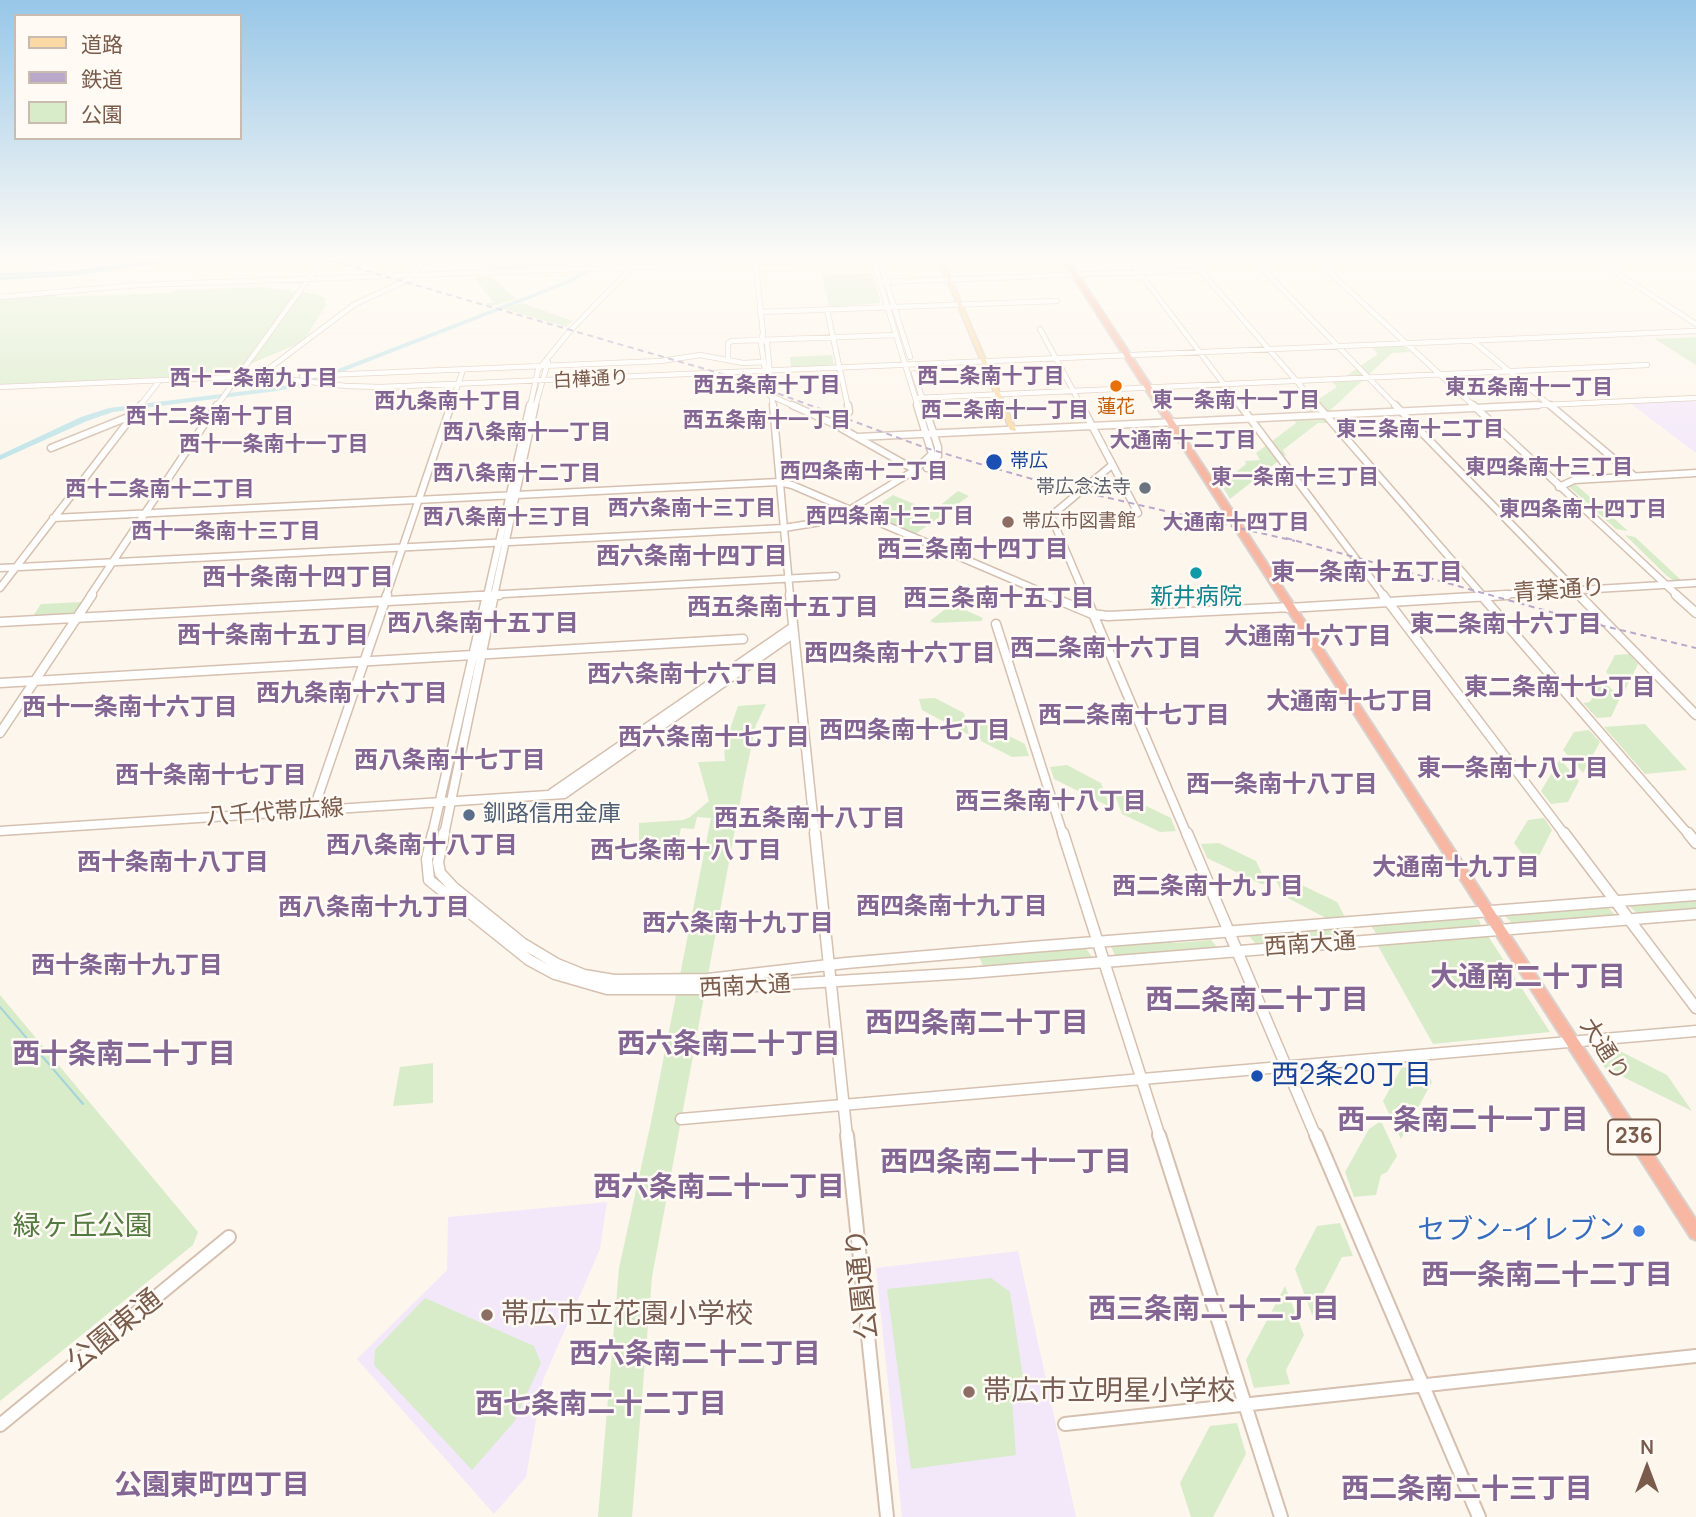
<!DOCTYPE html>
<meta charset="utf-8">
<style>
body{margin:0}
#map{position:relative;width:1696px;height:1517px;overflow:hidden;background:#fdf6ec;font-family:Manrope,"Noto Sans JP",sans-serif}
canvas{display:block}
.legend{position:absolute;left:14px;top:14px;width:228px;height:126px;box-sizing:border-box;background:#fffaf3;border:2px solid #cabbb1;margin:0;padding:9px 12px;list-style:none;font-size:21px;color:#7a5c4d}
.legend li{display:flex;align-items:center;gap:14px;height:35px}
.legend b{width:35px;border:2px solid #cabbb1}
.north{position:absolute;left:1612px;top:1433px;width:70px;height:70px;-webkit-text-stroke:5px #fffaf3;paint-order:stroke;rotate:0deg;font-size:19px;font-weight:700;line-height:28px;text-align:center;color:#7a5c4d}
.north::after{content:'';display:block;margin:auto;width:24px;height:32px;background:#7a5c4d;clip-path:polygon(50% 0,100% 100%,50% 72%,0 100%)}
</style>
<div id="map">
<canvas width="1696" height="1517"></canvas>
<ul class="legend">
<li><b style="height:9px;background:#fbd9a5"></b>道路</li>
<li><b style="height:9px;background:#b9a8c9"></b>鉄道</li>
<li><b style="height:19px;background:#d8ecc9"></b>公園</li>
</ul>
<div class="north">N</div>
</div>
<script>
const g = document.querySelector('canvas').getContext('2d');
g.lineJoin = 'round';
function fillPath(path, color) {
  g.fillStyle = color;
  g.fill(path, 'evenodd');
}
function toPath(rows) {
  const path = new Path2D();
  for (const r of rows) {
    path.moveTo(r[0], r[1]);
    for (let i = 2; i < r.length; i += 2) path.lineTo(r[i], r[i + 1]);
  }
  return path;
}
function strokePath(path, color, width, dash) {
  g.strokeStyle = color;
  g.lineWidth = width;
  g.lineCap = dash ? 'butt' : 'round';
  g.setLineDash(dash || []);
  g.stroke(path);
}
function write(font, color, halo, rows, align = 'center') {
  g.font = font + ' Manrope,"Noto Sans JP",sans-serif';
  g.lineWidth = 5;
  g.setLineDash([]);
  g.textBaseline = 'middle';
  g.strokeStyle = halo;
  g.fillStyle = color;
  for (const [text, x, y, turn = 0] of rows) {
    g.save();
    g.translate(x, y);
    g.rotate((+turn || 0) * Math.PI / 180);
    g.textAlign = isNaN(turn) ? turn : align;
    if (halo) g.strokeText(text, 0, 0);
    g.fillText(text, 0, 0);
    g.restore();
  }
}
fillPath(toPath([
 [489,256,579,256,576,269,483,273],
 [1693,401,1696,402,1696,453,1630,403],
 [607,1202,600,1249,543,1380,526,1477,494,1514,357,1359,447,1270,448,1217],
 [1018,1251,1076,1517,902,1517,876,1268]
]), '#f3e8fa');
fillPath(toPath([
 [494,256,531,256,527,270,494,272,489,270],
 [872,273,881,303,829,307,822,275],
 [491,276,516,299,494,306,485,304,493,302,475,279,476,277],
 [262,287,314,294,326,298,324,300,326,305,305,339,300,343,224,375,0,385,0,299,55,294,58,297,171,293,174,290],
 [522,303,573,321,566,327,504,309],
 [1696,337,1696,365,1655,339],
 [1403,345,1410,352,1392,353,1323,417,1327,423,1318,423,1283,450,1286,455,1230,499,1221,484,1246,464,1245,461,1260,460,1256,453,1296,423,1293,419,1307,413,1319,399,1337,387,1331,381,1349,379,1346,376,1378,354,1371,346],
 [832,355,834,366,791,367,790,357],
 [1573,482,1627,530,1627,531,1616,529,1567,485],
 [958,491,969,496,917,533,911,533,866,513,893,495,921,507,930,508,938,507],
 [1625,535,1635,537,1682,581,1674,581,1667,576],
 [83,602,75,614,33,616,41,604],
 [954,605,983,618,981,621,935,623,930,621,949,606],
 [1629,654,1638,664,1624,692,1606,672,1615,655],
 [1602,679,1620,698,1611,717,1597,718,1583,703,1590,702],
 [935,698,964,713,969,735,922,710,919,699],
 [766,704,756,725,744,781,652,1277,632,1517,598,1517,619,1268,651,1122,711,818,697,817,694,829,681,828,678,843,651,841,646,860,627,861,639,842,639,823,683,820,690,817,709,801,698,762,725,761,724,746,738,706],
 [975,719,1025,744,1029,756,1012,757,981,741],
 [1645,724,1687,770,1645,774,1604,727],
 [1589,730,1600,742,1583,773,1563,750,1574,732],
 [1560,759,1579,781,1568,802,1551,804,1541,791],
 [1067,765,1101,783,1110,807,1054,779,1050,767],
 [1113,790,1171,818,1176,831,1160,832,1122,814],
 [1544,818,1552,830,1533,868,1514,843,1528,820],
 [1219,843,1256,861,1267,884,1261,884,1207,858,1201,844],
 [1273,875,1281,875,1337,902,1345,917,1326,918,1284,896],
 [1696,899,1696,911,1639,915,1629,906,1630,904],
 [1607,906,1616,916,1512,923,1505,916,1506,914],
 [1475,919,1479,920,1482,928,1378,936,1371,926,1372,924],
 [1347,927,1355,937,1255,943,1249,936,1251,934],
 [1488,936,1550,1032,1433,1044,1378,946],
 [1211,940,1217,947,1215,950,1116,957,1111,947,1113,944,1163,941,1176,943],
 [1085,947,1092,957,1088,959,984,968,979,957],
 [0,995,198,1232,193,1245,0,1401],
 [1614,1048,1667,1075,1692,1111,1605,1068,1593,1050],
 [433,1063,433,1103,393,1106,400,1067],
 [1423,1065,1432,1082,1401,1139,1383,1101,1402,1067],
 [1381,1121,1397,1156,1387,1172,1381,1175,1376,1195,1354,1197,1345,1172,1369,1129],
 [1340,1223,1353,1256,1342,1257,1312,1315,1295,1269,1317,1226],
 [991,1278,1010,1292,1023,1377,1012,1399,1016,1455,911,1469,887,1289],
 [1285,1286,1304,1335,1286,1370,1290,1384,1254,1388,1246,1360],
 [425,1298,534,1346,541,1363,514,1422,472,1470,374,1365,375,1350],
 [1237,1423,1246,1454,1213,1517,1191,1517,1180,1483,1210,1426]
]), '#d8ecc9');
const water = toPath([
 [186,256,204,256,69,275,0,279,0,274,71,272,186,256]
]);
fillPath(water, '#bfe3e8');
strokePath(water, '#a5d3da', 2);
strokePath(toPath([
 [0,1007,83,1104]
]), '#a5d3da', 2);
fillPath(toPath([
 [589,256,595,256,587,273,570,283,311,384,277,391,113,412,87,421,0,460,0,455,81,417,109,408,277,387,307,381,566,281,583,271,589,256]
]), '#bfe3e8');
const secondaryFar4 = toPath([
 [755,256,763,333,761,343,768,390],
 [872,256,918,407],
 [878,256,910,357],
 [1127,256,1241,407],
 [1188,256,1319,407],
 [1250,256,1397,407],
 [1312,256,1475,407],
 [1590,256,1696,324],
 [0,263,7,256],
 [881,282,1200,270],
 [0,297,138,285,942,256],
 [827,310,848,407],
 [760,312,1057,301],
 [1040,329,1082,407],
 [763,340,767,343,773,407],
 [1473,341,1552,407],
 [728,359,728,343,732,341,896,335],
 [914,373,925,407],
 [259,376,355,304,414,277,425,256],
 [302,376,661,361,700,355,743,363,763,362],
 [700,377,762,392],
 [0,387,259,376,346,386,381,387,1696,331],
 [769,395,796,407],
 [917,398,1647,365],
 [139,407,160,380],
 [216,407,325,256],
 [450,407,463,370],
 [530,407,538,370,569,332,631,268,632,256],
 [535,407,548,362],
 [1500,407,1696,398]
]);
const secondaryFar3 = toPath([
 [773,405,790,596],
 [792,405,832,423,915,470],
 [924,405,938,447,938,456,927,468],
 [1081,405,1138,513],
 [1240,405,1384,596],
 [1317,405,1483,596],
 [1395,405,1581,596],
 [1473,405,1678,596],
 [1550,405,1634,476],
 [832,423,849,412,848,405],
 [857,437,1538,405],
 [51,448,133,415],
 [1559,487,1574,480,1696,473],
 [53,518,779,482,792,485,1051,596],
 [0,568,784,528,833,520,915,470,932,454,917,405],
 [0,588,141,405],
 [90,596,217,405],
 [386,596,451,405],
 [467,596,836,576],
 [487,596,530,405],
 [494,596,535,405],
 [1085,596,1051,516,1112,465],
 [1479,596,1696,583]
]);
const secondaryFar2 = toPath([
 [790,595,815,835],
 [1047,595,1092,614,1108,616,1291,607],
 [1085,595,1187,835],
 [1383,595,1565,835],
 [1481,595,1689,835],
 [1579,595,1696,715],
 [1676,595,1696,613],
 [1288,608,1507,595],
 [0,622,499,595],
 [996,624,1063,835],
 [0,683,743,639],
 [0,733,92,595],
 [552,793,793,627],
 [313,811,387,595],
 [0,831,564,794,794,633],
 [432,835,487,595],
 [444,835,494,595]
]);
const secondaryFar1 = toPath([
 [433,833,427,859,429,880,529,960,555,974,607,989,706,989,969,973,1696,914],
 [444,833,438,862,440,873,453,887,522,943,557,964,584,975,614,980,708,979,846,963,1031,947,1696,895],
 [815,833,847,1137],
 [1063,833,1160,1137],
 [1187,833,1316,1137],
 [1564,833,1696,1008],
 [1688,833,1696,843],
 [681,1119,1696,1031]
]);
const secondary = toPath([
 [847,1135,887,1517],
 [1159,1135,1281,1517],
 [1316,1135,1479,1517],
 [1065,1424,1696,1356],
 [0,1425,229,1237]
]);
const primary = toPath([
 [937,256,941,256,1016,430,1015,431,1010,430,937,256]
]);
const highway = toPath([
 [1060,256,1066,256,1696,1220,1696,1240,1691,1238,1060,256]
]);
strokePath(secondaryFar4, '#d6c0b0', 6);
strokePath(secondaryFar3, '#d6c0b0', 9);
strokePath(secondaryFar2, '#d6c0b0', 11);
strokePath(secondaryFar1, '#d6c0b0', 13);
strokePath(secondary, '#d6c0b0', 16);
strokePath(primary, '#dad1cd', 3);
strokePath(highway, '#dad1cd', 4);
strokePath(secondaryFar4, '#fff', 4.5);
strokePath(secondaryFar3, '#fff', 6);
strokePath(secondaryFar2, '#fff', 8);
strokePath(secondaryFar1, '#fff', 10);
strokePath(secondary, '#fff', 12);
fillPath(primary, '#fbd9a5');
fillPath(highway, '#f7b7a3');
strokePath(toPath([
 [315,256,736,378,926,448,990,467,1057,486,1295,541],
 [1286,538,1583,621,1696,648]
]), '#b9a8c9', 2, [6, 4.5]);
const sky = g.createLinearGradient(0, 0, 0, 469);
sky.addColorStop(0, '#97c7e8');
sky.addColorStop(0.55, '#fefbf6');
sky.addColorStop(1, '#fefbf600');
g.fillStyle = sky;
g.fillRect(0, 0, 1696, 469);
for (const [x, y, r, color] of [
 [1116,386,7,"#e8710a"],
 [994,462,9,"#1a4fb4"],
 [1145,488,7,"#6b7280"],
 [1008,522,7,"#8d6e63"],
 [1196,573,7,"#0f9aa8"],
 [469,815,7,"#5c6f8a"],
 [1257,1076,7,"#1a4fb4"],
 [1639,1231,7,"#3f7fe0"],
 [487,1315,7,"#8d6e63"],
 [969,1392,7,"#8d6e63"]
]) {
  const dot = new Path2D();
  dot.arc(x, y, r, 0, 2 * Math.PI);
  g.fillStyle = color;
  g.fill(dot);
  strokePath(dot, '#fffaf3', 2.5);
}
write('19px', '#7a5c4d', '#fffaf3', [
 ["白樺通り",591,380,-3]
]);
write('19px', '#c56008', '#fffaf3', [
 ["蓮花",1116,408]
]);
write('19px', '#164399', '#fffaf3', [
 ["帯広",1010,462]
], 'left');
write('19px', '#5b616d', '#fffaf3', [
 ["帯広念法寺",1131,488]
], 'right');
write('19px', '#785e54', '#fffaf3', [
 ["帯広市図書館",1022,522]
], 'left');
write('bold 21px', '#846695', '#fffaf3', [
 ["西二条南十丁目",991,377],
 ["西十二条南九丁目",254,379],
 ["西五条南十丁目",767,386],
 ["東五条南十一丁目",1529,388],
 ["東一条南十一丁目",1236,401],
 ["西九条南十丁目",448,402],
 ["西二条南十一丁目",1005,411],
 ["西十二条南十丁目",210,417],
 ["西五条南十一丁目",767,421],
 ["東三条南十二丁目",1420,430],
 ["西八条南十一丁目",527,433],
 ["大通南十二丁目",1183,441],
 ["西十一条南十一丁目",274,445],
 ["東四条南十三丁目",1549,468],
 ["西四条南十二丁目",864,472],
 ["西八条南十二丁目",517,474],
 ["東一条南十三丁目",1295,478],
 ["西十二条南十二丁目",160,490],
 ["西六条南十三丁目",692,509],
 ["東四条南十四丁目",1583,510],
 ["西四条南十三丁目",890,517],
 ["西八条南十三丁目",507,518],
 ["大通南十四丁目",1236,523],
 ["西十一条南十三丁目",226,532]
]);
for (const [x, y, w] of [
 [1634,1137,52]
]) {
  const box = new Path2D();
  box.roundRect(x - w / 2, y - 17.5, w, 35, 5);
  g.fillStyle = '#fffaf3';
  g.fill(box);
  strokePath(box, '#7a5c4d', 2);
}
write('bold 21px', '#7a5c4d', null, [
 ["236",1634,1137]
]);
write('23px', '#7a5c4d', '#fffaf3', [
 ["青葉通り",1559,591,-4],
 ["八千代帯広線",275,813,-4],
 ["西南大通",1310,945,-4],
 ["西南大通",745,987,-3],
 ["大通り",1604,1050,57]
]);
write('23px', '#0d838f', '#fffaf3', [
 ["新井病院",1196,598]
]);
write('23px', '#4e5e75', '#fffaf3', [
 ["釧路信用金庫",483,815]
], 'left');
write('bold 24px', '#846695', '#fffaf3', [
 ["西三条南十四丁目",973,550],
 ["西六条南十四丁目",692,557],
 ["東一条南十五丁目",1367,573],
 ["西十条南十四丁目",298,578],
 ["西三条南十五丁目",999,599],
 ["西五条南十五丁目",783,608],
 ["西八条南十五丁目",483,624],
 ["東二条南十六丁目",1506,625],
 ["西十条南十五丁目",273,636],
 ["大通南十六丁目",1308,637],
 ["西二条南十六丁目",1106,649],
 ["西四条南十六丁目",900,654],
 ["西六条南十六丁目",683,675],
 ["東二条南十七丁目",1560,688],
 ["西九条南十六丁目",352,694],
 ["大通南十七丁目",1350,702],
 ["西十一条南十六丁目",130,708],
 ["西二条南十七丁目",1134,716],
 ["西四条南十七丁目",915,731],
 ["西六条南十七丁目",714,738],
 ["西八条南十七丁目",450,761],
 ["東一条南十八丁目",1513,769],
 ["西十条南十七丁目",211,776],
 ["西一条南十八丁目",1282,785],
 ["西三条南十八丁目",1051,802],
 ["西五条南十八丁目",810,819],
 ["西八条南十八丁目",422,846],
 ["西七条南十八丁目",686,851],
 ["西十条南十八丁目",173,863],
 ["大通南十九丁目",1456,868],
 ["西二条南十九丁目",1208,887],
 ["西四条南十九丁目",952,907],
 ["西八条南十九丁目",374,908],
 ["西六条南十九丁目",738,924],
 ["西十条南十九丁目",127,966]
]);
write('bold 28px', '#846695', '#fffaf3', [
 ["大通南二十丁目",1528,978],
 ["西二条南二十丁目",1257,1001],
 ["西四条南二十丁目",977,1024],
 ["西六条南二十丁目",729,1045],
 ["西十条南二十丁目",124,1055],
 ["西一条南二十一丁目",1463,1121],
 ["西四条南二十一丁目",1006,1163],
 ["西六条南二十一丁目",719,1188],
 ["西一条南二十二丁目",1547,1276],
 ["西三条南二十二丁目",1214,1310],
 ["西六条南二十二丁目",695,1355],
 ["西七条南二十二丁目",601,1405],
 ["公園東町四丁目",212,1486],
 ["西二条南二十三丁目",1467,1490]
]);
write('28px', '#164399', '#fffaf3', [
 ["西2条20丁目",1271,1076]
], 'left');
write('28px', '#537a41', '#fffaf3', [
 ["緑ヶ丘公園",83,1227]
]);
write('28px', '#366cbe', '#fffaf3', [
 ["セブン-イレブン",1625,1231]
], 'right');
write('28px', '#7a5c4d', '#fffaf3', [
 ["公園通り",863,1284,-96],
 ["公園東通",115,1331,-39]
]);
write('28px', '#785e54', '#fffaf3', [
 ["帯広市立花園小学校",501,1315],
 ["帯広市立明星小学校",983,1392]
], 'left');
</script>
